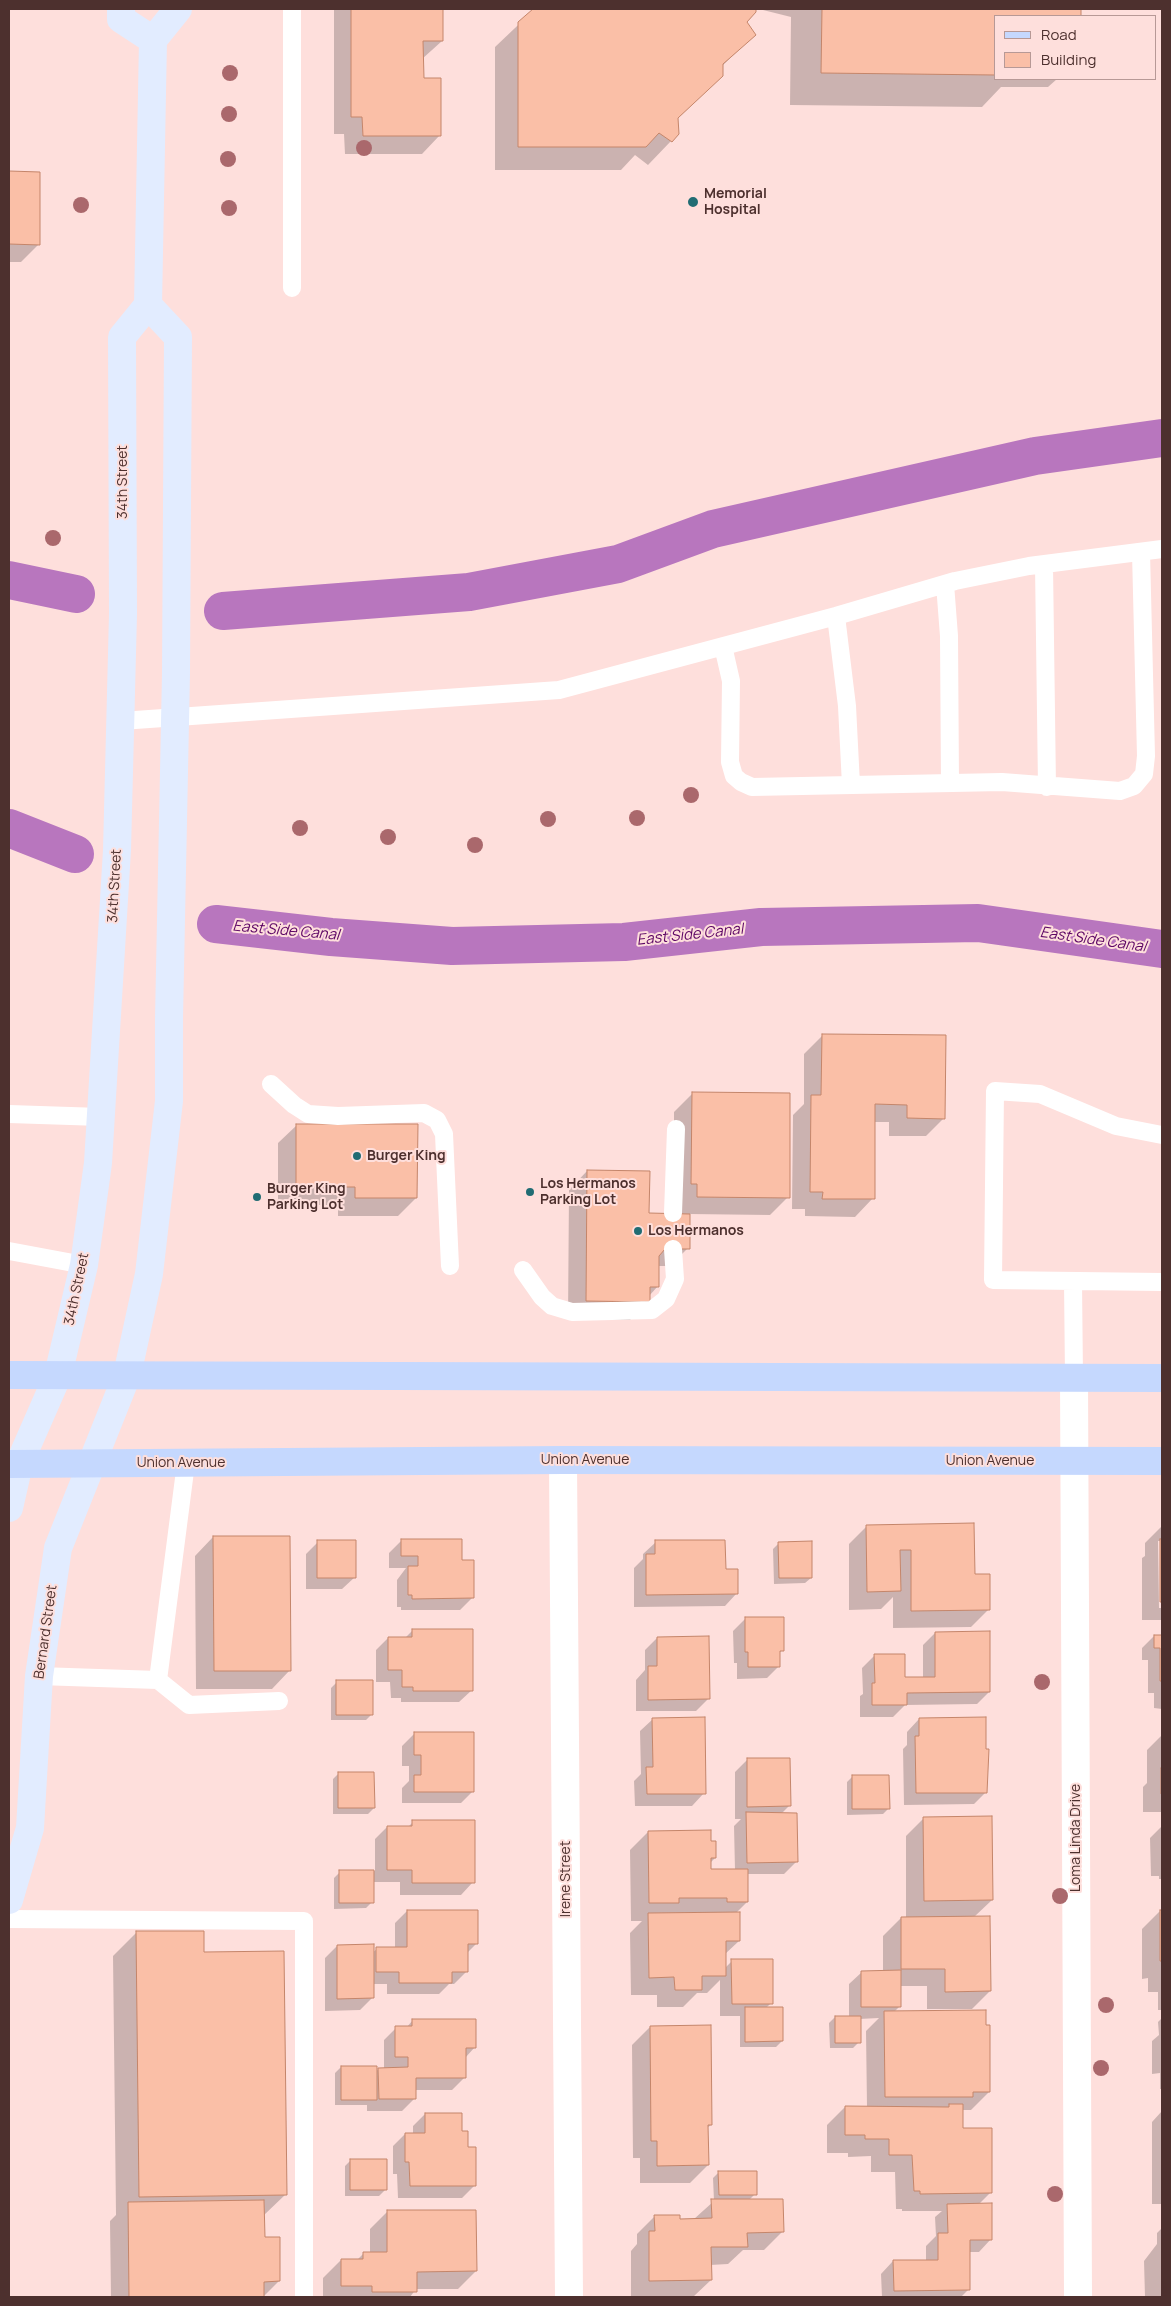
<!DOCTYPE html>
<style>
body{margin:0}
#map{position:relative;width:1171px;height:2306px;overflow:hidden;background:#fedfdc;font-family:Manrope,sans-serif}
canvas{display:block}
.frame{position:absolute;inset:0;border:10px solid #4d302e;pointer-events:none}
.legend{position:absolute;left:994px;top:15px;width:162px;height:65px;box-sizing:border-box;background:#fedfdc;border:1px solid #b79996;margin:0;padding:6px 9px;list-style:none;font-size:15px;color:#4d302e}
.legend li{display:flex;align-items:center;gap:10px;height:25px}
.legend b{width:25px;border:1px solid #b79996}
</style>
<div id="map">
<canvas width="1171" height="2306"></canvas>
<div class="frame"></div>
<ul class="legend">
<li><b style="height:6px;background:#c5d8fe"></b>Road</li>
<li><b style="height:14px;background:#fabfa7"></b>Building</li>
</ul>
</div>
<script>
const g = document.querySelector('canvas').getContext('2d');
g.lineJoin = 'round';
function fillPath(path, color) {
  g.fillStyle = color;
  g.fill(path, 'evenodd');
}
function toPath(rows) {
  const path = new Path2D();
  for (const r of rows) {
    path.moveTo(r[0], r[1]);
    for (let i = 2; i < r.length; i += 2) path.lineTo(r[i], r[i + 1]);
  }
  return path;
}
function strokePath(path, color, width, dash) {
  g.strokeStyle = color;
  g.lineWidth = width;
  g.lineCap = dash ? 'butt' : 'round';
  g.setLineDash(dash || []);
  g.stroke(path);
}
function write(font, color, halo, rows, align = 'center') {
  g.font = font + ' Manrope,sans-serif';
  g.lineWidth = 4;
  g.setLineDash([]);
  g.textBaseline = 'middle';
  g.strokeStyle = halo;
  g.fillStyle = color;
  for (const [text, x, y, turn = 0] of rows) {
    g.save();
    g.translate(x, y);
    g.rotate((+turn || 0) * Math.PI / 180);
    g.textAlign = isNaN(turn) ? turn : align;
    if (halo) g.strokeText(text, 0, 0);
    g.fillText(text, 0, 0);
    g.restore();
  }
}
fillPath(toPath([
 [334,9,442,9,442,41,422,59,422,79,440,135,422,154,345,154,344,134,334,134],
 [535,9,755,9,755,12,745,22,754,35,722,66,698,99,677,119,671,141,648,165,635,155,621,170,495,170,495,47],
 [759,9,1080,9,1080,16,995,16,995,79,1057,79,1048,87,1001,87,982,107,790,105,791,17],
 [9,173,39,173,39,244,21,262,9,262],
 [822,1036,944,1118,926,1136,889,1136,889,1122,874,1122,873,1198,855,1217,805,1216,805,1209,792,1209,793,1115,804,1104,804,1054],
 [693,1093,788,1197,770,1215,689,1214,688,1248,670,1266,658,1266,658,1286,649,1296,649,1301,630,1320,568,1319,569,1190,587,1171,648,1215,680,1215,674,1201,674,1112],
 [297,1125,416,1198,398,1216,338,1216,338,1205,278,1205,278,1143],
 [867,1526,973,1575,989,1609,971,1627,893,1628,893,1597,881,1609,849,1610,849,1544],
 [1162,1526,1162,1620,1142,1620,1142,1558,1145,1556,1145,1543],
 [1158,1541,1161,1541,1162,1608,1159,1608],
 [213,1537,290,1670,272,1689,196,1689,195,1556],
 [402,1540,461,1561,472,1598,460,1610,401,1610,401,1607,397,1607,397,1580,406,1568,389,1568,389,1553],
 [318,1542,355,1577,342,1589,306,1589,306,1554],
 [656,1542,737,1593,725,1606,634,1607,634,1568,643,1559,643,1554],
 [779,1543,811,1578,805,1583,774,1584,773,1549],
 [745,1619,782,1650,778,1654,779,1666,767,1678,737,1679,737,1663,734,1663,733,1631],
 [412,1631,472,1690,459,1702,401,1702,401,1698,391,1698,390,1682,376,1682,376,1650,388,1638,405,1638],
 [935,1633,989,1692,977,1704,905,1705,893,1717,860,1717,860,1696,863,1694,862,1668,875,1655,904,1678,923,1678,923,1645],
 [1154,1636,1162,1636,1162,1709,1154,1708,1154,1693,1148,1693,1148,1660,1142,1660,1142,1648],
 [657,1638,708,1699,696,1711,636,1711,636,1680,645,1670,645,1650],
 [337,1682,372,1714,366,1720,331,1720,331,1688],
 [653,1719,704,1793,692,1806,635,1806,634,1781,641,1774,640,1731],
 [919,1719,986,1792,974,1804,904,1805,903,1749,907,1745,907,1732],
 [414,1734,473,1791,461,1803,402,1803,402,1788,409,1781,409,1766,402,1766,402,1746],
 [1162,1735,1162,1812,1143,1812,1143,1787,1147,1783,1147,1750],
 [747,1760,789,1806,781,1814,797,1861,784,1874,747,1874,747,1902,735,1914,739,1941,724,1955,725,1968,732,1961,771,2003,766,2008,782,2041,776,2047,740,2047,740,2016,720,2016,720,1980,707,1993,697,1993,683,2007,657,2007,657,1995,631,1995,630,1933,642,1921,631,1921,630,1850,648,1832,710,1842,715,1858,710,1863,710,1870,735,1870,734,1826,741,1819,735,1819,735,1772],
 [339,1773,374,1808,368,1814,333,1814,333,1779],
 [853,1776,889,1808,883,1814,847,1815,847,1782],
 [924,1818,992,1900,974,1917,990,1991,972,2009,927,2009,927,1986,900,1986,900,2006,893,2013,989,2092,971,2110,962,2110,962,2130,991,2192,978,2205,991,2239,979,2252,969,2252,969,2289,961,2297,882,2297,881,2274,893,2261,926,2261,926,2246,936,2236,935,2217,942,2211,902,2211,902,2209,896,2209,895,2172,871,2172,871,2156,848,2157,848,2153,827,2153,827,2125,845,2107,867,2107,866,2031,879,2018,859,2019,859,2042,853,2048,830,2048,829,2023,835,2017,849,2017,849,1984,862,1972,883,1971,883,1936,901,1918,906,1918,906,1836],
 [413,1822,473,1882,461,1895,400,1895,400,1882,372,1882,372,1902,366,1908,334,1909,334,1878,340,1872,375,1871,375,1839,387,1827,408,1827],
 [1162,1826,1162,1879,1159,1879,1159,1876,1151,1876,1150,1838],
 [407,1911,476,1944,466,1954,466,1972,454,1984,449,1984,439,1994,387,1994,387,1984,372,1984,372,1998,360,2010,325,2011,325,1958,337,1946,372,1953,377,1949,395,1949,395,1923],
 [1160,1911,1162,1911,1162,2010,1158,2010,1158,1992,1148,1992,1148,1978,1142,1979,1142,1929],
 [137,1932,203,1953,286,2194,263,2216,264,2239,279,2281,263,2297,111,2297,110,2221,116,2215,113,1956],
 [1162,2018,1162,2089,1160,2089,1160,2073,1152,2074,1152,2041,1159,2035,1158,2022],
 [413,2020,475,2047,465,2058,465,2077,452,2090,415,2090,415,2098,402,2111,367,2111,367,2105,335,2105,335,2073,341,2067,375,2072,379,2069,384,2069,384,2040,396,2028,406,2028],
 [650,2027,711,2125,707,2128,708,2165,690,2183,640,2183,640,2158,633,2158,632,2045],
 [1162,2111,1162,2204,1152,2204,1152,2122],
 [425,2114,461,2132,475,2185,462,2198,398,2198,397,2174,393,2174,393,2146,405,2134,413,2134,413,2126],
 [351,2160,385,2190,379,2196,345,2196,345,2166],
 [719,2172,755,2194,749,2200,782,2232,764,2250,743,2250,728,2264,710,2265,711,2280,693,2297,631,2297,631,2251,637,2244,637,2234,655,2216,679,2220,694,2219,714,2201,713,2178],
 [388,2211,476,2271,458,2289,416,2289,410,2297,323,2297,323,2278,341,2260,357,2260,363,2254,370,2254,370,2229],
 [1162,2228,1162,2297,1145,2297,1144,2261,1157,2244,1157,2233]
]), '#0003');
strokePath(toPath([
 [9,580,76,594],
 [223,611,469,592,618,564,713,529,1035,456,1162,438],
 [9,828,75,854],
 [216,924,331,937,452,946,624,942,761,927,978,923,1162,949]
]), '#b876be', 38);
const building = toPath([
 [351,9,443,9,443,41,423,41,424,78,441,78,441,136,363,136,362,117,351,117,351,9],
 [533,9,756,9,756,12,747,22,756,35,723,64,723,76,678,118,679,134,672,142,659,133,646,147,518,147,518,22,533,9],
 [822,9,1081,9,1081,16,995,16,995,75,821,73,822,9],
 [9,171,40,172,40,245,9,244,9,171],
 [822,1034,946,1035,945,1119,907,1118,907,1105,875,1104,875,1199,822,1199,823,1192,810,1192,811,1095,821,1095,822,1034],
 [692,1092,790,1093,790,1198,697,1197,697,1184,691,1184,692,1092],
 [296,1124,418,1124,417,1198,355,1198,355,1187,296,1187,296,1124],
 [587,1170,650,1171,649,1213,690,1214,690,1249,665,1249,659,1256,659,1287,650,1287,650,1302,586,1301,587,1170],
 [974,1523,975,1574,990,1574,990,1610,911,1611,911,1550,900,1550,901,1591,867,1592,866,1525,974,1523],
 [213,1536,290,1536,291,1671,214,1671,213,1536],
 [401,1539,462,1539,462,1560,474,1560,474,1598,412,1599,412,1595,408,1595,408,1566,418,1566,418,1556,401,1556,401,1539],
 [1160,1539,1162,1539,1162,1602,1160,1602,1160,1539],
 [317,1540,356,1540,356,1578,317,1578,317,1540],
 [655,1540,725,1540,726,1569,738,1569,738,1594,646,1595,646,1554,655,1554,655,1540],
 [812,1541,812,1578,779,1578,778,1542,812,1541],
 [745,1617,784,1617,784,1651,780,1651,780,1667,748,1667,748,1652,745,1652,745,1617],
 [412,1629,473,1629,473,1691,413,1691,413,1687,402,1687,402,1670,388,1670,388,1637,412,1637,412,1629],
 [990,1631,990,1692,907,1693,907,1705,872,1705,872,1683,875,1683,874,1654,905,1654,905,1677,935,1677,935,1632,990,1631],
 [1154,1635,1162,1635,1162,1681,1160,1681,1160,1648,1154,1648,1154,1635],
 [709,1636,710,1699,648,1700,648,1666,657,1666,657,1637,709,1636],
 [336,1680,373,1680,373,1715,336,1715,336,1680],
 [705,1717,706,1794,647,1794,646,1767,653,1767,652,1718,705,1717],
 [986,1717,986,1749,989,1749,987,1793,916,1793,915,1736,919,1736,919,1718,986,1717],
 [414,1732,474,1732,474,1792,414,1792,414,1775,421,1775,421,1755,414,1755,414,1732],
 [747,1758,790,1758,791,1806,747,1807,747,1758],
 [1161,1768,1162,1768,1162,1794,1161,1794,1161,1768],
 [338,1772,374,1772,375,1808,338,1808,338,1772],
 [852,1775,889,1775,890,1809,852,1809,852,1775],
 [746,1812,797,1813,798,1862,747,1863,746,1812],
 [992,1816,993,1900,924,1901,923,1817,992,1816],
 [412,1820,475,1820,475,1883,412,1883,412,1870,387,1870,387,1826,412,1826,412,1820],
 [711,1830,711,1841,716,1841,716,1858,711,1858,711,1869,748,1869,748,1902,727,1902,727,1898,679,1898,679,1903,649,1903,648,1831,711,1830],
 [339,1870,374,1870,374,1903,339,1903,339,1870],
 [407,1910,478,1910,478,1944,468,1944,468,1972,452,1972,452,1983,399,1983,399,1972,376,1972,376,1947,407,1947,407,1910],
 [1160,1910,1162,1910,1162,1961,1160,1961,1160,1910],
 [740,1912,740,1941,726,1941,726,1976,702,1976,702,1990,675,1990,674,1977,649,1978,648,1913,740,1912],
 [990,1916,991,1991,945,1992,945,1969,901,1969,901,1917,990,1916],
 [136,1931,204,1931,204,1952,284,1951,287,2195,139,2197,136,1931],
 [374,1944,374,1998,337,1999,337,1945,374,1944],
 [731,1959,773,1959,773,2004,732,2004,731,1959],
 [901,1970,901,2007,861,2007,861,1971,901,1970],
 [745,2007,783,2007,783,2041,745,2042,745,2007],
 [986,2010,986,2025,990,2025,990,2092,973,2092,973,2097,885,2097,884,2011,986,2010],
 [835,2016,861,2016,861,2043,835,2043,835,2016],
 [412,2019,476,2019,476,2048,466,2048,466,2078,416,2078,416,2099,379,2099,378,2068,408,2067,408,2057,395,2057,395,2026,412,2026,412,2019],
 [711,2025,712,2125,708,2125,709,2165,657,2166,657,2141,651,2141,650,2026,711,2025],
 [341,2066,377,2066,377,2100,341,2100,341,2066],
 [949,2104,963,2104,963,2128,992,2128,992,2193,920,2194,920,2191,914,2191,912,2155,889,2155,889,2139,865,2139,865,2135,845,2135,845,2106,949,2107,949,2104],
 [425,2113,462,2113,462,2131,468,2131,468,2147,476,2147,476,2186,410,2186,409,2162,405,2162,405,2133,425,2133,425,2113],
 [350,2159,387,2159,387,2190,350,2190,350,2159],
 [718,2171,757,2171,757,2195,719,2195,718,2171],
 [711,2199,783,2199,784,2232,747,2233,748,2247,711,2247,712,2280,649,2281,649,2231,655,2231,654,2215,680,2215,680,2219,712,2218,711,2199],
 [264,2200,265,2237,280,2237,280,2281,264,2282,264,2297,129,2297,128,2202,264,2200],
 [992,2203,992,2240,970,2240,970,2290,894,2291,893,2260,938,2260,938,2233,948,2233,947,2204,992,2203],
 [387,2210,476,2210,477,2271,417,2272,417,2292,372,2292,372,2286,341,2286,341,2259,363,2259,363,2252,387,2252,387,2210]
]);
fillPath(building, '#fabfa7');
strokePath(building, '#c4856a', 1);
strokePath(toPath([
 [292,9,292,288],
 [1044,565,1047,787],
 [945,584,949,636,950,783],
 [836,616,847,706,851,785],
 [723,646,731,681,730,762,734,776,741,782,752,787,1002,782,1120,791,1134,786,1144,774,1146,756,1141,552],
 [121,721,559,690,836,616,955,581,1029,566,1162,549],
 [271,1084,294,1105,308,1114,338,1116,424,1113,437,1120,444,1134,450,1266],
 [9,1114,101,1117],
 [1162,1135,1116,1126,1040,1094,995,1091,993,1280,1162,1282],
 [673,1213,676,1129],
 [9,1251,84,1265],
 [523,1270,542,1297,552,1306,572,1312,652,1310,666,1299,675,1279,673,1249],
 [1073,1281,1074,1378],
 [39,1676,158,1680,186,1463],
 [158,1680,189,1705,279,1701],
 [9,1919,304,1921,304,2297]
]), '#fff', 18);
strokePath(toPath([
 [1074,1378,1078,2297],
 [563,1460,569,2297]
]), '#fff', 28);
strokePath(toPath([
 [121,9,121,19,153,40],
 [9,1508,19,1464,58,1375,84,1265,98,1163,117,850,123,614,122,337,148,305,153,40,178,9],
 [9,1900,30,1828,39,1676,58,1548,127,1375,149,1274,169,1101,169,1018,176,673,178,337,148,305]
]), '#e2ecff', 28);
strokePath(toPath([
 [9,1375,1162,1378],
 [9,1464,563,1460,1162,1461]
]), '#c5d8fe', 28);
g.fillStyle = '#aa686c';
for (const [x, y] of [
 [230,73],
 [229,114],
 [364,148],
 [228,159],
 [81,205],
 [229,208],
 [53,538],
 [691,795],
 [637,818],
 [548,819],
 [300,828],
 [388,837],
 [475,845],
 [1042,1682],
 [1060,1896],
 [1106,2005],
 [1101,2068],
 [1055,2194]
]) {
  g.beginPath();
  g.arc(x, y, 8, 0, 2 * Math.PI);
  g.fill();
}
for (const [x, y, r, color] of [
 [693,202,6,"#216c73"],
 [357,1156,5,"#216c73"],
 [530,1192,5,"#216c73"],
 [257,1197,5,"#216c73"],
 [638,1231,5,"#216c73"]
]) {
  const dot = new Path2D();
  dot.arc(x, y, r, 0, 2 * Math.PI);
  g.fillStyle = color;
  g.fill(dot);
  strokePath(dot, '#fedfdc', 2);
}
write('bold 14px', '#4d302e', '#fedfdc', [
 ["Memorial",704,194],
 ["Hospital",704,210],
 ["Burger King",367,1156],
 ["Los Hermanos",540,1184],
 ["Parking Lot",540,1200],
 ["Burger King",267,1189],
 ["Parking Lot",267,1205],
 ["Los Hermanos",648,1231]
], 'left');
write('14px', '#4d302e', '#fedfdc', [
 ["34th Street",123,482,-90],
 ["34th Street",115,886,-87],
 ["34th Street",77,1289,-78],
 ["Union Avenue",585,1460],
 ["Union Avenue",990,1461],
 ["Union Avenue",181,1463],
 ["Bernard Street",46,1632,-82],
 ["Loma Linda Drive",1076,1838,-90],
 ["Irene Street",566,1879,-90]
]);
write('italic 15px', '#5d0665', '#fedfdc', [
 ["East Side Canal",286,931,5],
 ["East Side Canal",690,935,-6],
 ["East Side Canal",1093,940,8]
]);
</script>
